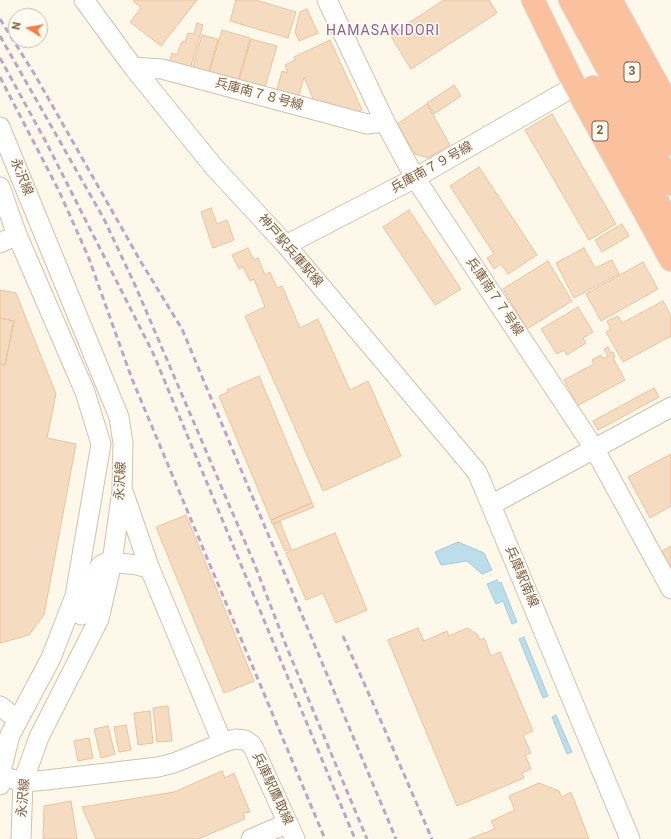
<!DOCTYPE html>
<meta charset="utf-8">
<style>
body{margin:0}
#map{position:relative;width:671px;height:839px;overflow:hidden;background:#fef8ea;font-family:Roboto,sans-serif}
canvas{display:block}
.north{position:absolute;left:8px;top:8px;width:40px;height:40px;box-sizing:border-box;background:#fffbf1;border:1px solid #cabdae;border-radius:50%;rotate:281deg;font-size:11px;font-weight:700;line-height:16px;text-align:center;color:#7b614a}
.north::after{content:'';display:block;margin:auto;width:14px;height:18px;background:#ef8048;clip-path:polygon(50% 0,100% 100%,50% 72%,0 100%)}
</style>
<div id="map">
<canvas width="671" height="839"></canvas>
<div class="north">N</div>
</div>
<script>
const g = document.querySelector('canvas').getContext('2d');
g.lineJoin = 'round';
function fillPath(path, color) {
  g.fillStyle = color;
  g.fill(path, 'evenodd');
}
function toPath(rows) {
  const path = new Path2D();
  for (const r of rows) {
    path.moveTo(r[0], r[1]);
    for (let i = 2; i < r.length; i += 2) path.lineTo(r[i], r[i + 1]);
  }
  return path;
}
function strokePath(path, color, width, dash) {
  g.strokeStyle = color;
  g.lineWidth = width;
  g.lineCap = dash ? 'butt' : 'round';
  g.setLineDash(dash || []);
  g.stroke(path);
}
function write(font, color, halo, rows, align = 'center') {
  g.font = font + ' Roboto,"Noto Sans JP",sans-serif';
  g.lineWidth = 3;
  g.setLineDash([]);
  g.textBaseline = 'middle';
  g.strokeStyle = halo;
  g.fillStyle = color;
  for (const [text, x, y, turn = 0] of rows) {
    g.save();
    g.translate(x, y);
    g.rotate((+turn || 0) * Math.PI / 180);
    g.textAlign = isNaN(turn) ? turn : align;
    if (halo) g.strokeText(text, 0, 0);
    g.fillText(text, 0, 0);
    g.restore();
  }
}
const water = toPath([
 [458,542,484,553,492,570,482,574,467,561,441,565,435,552,458,542],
 [497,580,498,583,501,582,517,622,512,624,503,601,496,604,487,584,497,580],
 [524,637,548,696,543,698,519,639,524,637],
 [556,715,572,752,567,754,552,717,556,715]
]);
fillPath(water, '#bcdeea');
strokePath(water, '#a1ccdc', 1);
const building = toPath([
 [134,0,197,0,161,46,130,22,141,8,133,1,134,0],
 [236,0,256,0,296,12,288,38,230,21,236,0],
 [444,0,489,0,497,13,411,69,390,35,444,0],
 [307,9,318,33,299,41,295,32,300,12,307,9],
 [197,23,203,25,190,69,169,63,172,53,177,55,181,43,183,41,185,42,188,33,194,34,197,23],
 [222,30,250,38,238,81,209,73,222,30],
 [202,35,218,39,208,74,192,69,202,35],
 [251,39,277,46,265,87,239,80,251,39],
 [330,40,362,110,355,113,316,106,304,77,298,99,276,93,282,71,288,73,285,65,295,60,294,57,330,40],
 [454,85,461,96,434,114,427,103,454,85],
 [427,104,450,145,428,158,415,154,397,124,427,104],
 [552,114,616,224,589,240,525,130,552,114],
 [479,167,537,255,508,274,501,264,494,269,487,258,494,254,450,186,479,167],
 [211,208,217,224,227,220,234,240,213,248,201,212,211,208],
 [409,210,461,289,435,305,383,227,409,210],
 [622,224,629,236,602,252,595,240,622,224],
 [248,248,254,260,258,258,265,275,270,272,277,288,282,286,300,328,318,319,350,390,368,381,401,456,323,491,245,316,265,307,254,279,250,281,243,267,239,269,232,255,248,248],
 [584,248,595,268,612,260,619,274,574,298,556,263,584,248],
 [548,261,572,301,527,329,503,289,548,261],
 [643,262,658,289,601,321,586,294,643,262],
 [0,290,16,293,56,394,47,438,76,444,44,615,29,635,0,643,0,364,5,365,14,321,0,318,0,290],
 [663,301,671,316,671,336,623,362,606,332,611,329,607,321,618,316,622,323,663,301],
 [578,307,593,332,583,338,586,343,567,355,564,350,557,354,541,329,578,307],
 [0,318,14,321,5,365,0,364,0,318],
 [608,347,611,353,613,352,615,357,613,358,625,380,577,406,574,400,575,400,564,380,594,364,592,360,601,355,603,359,608,356,604,349,608,347],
 [259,376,312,503,271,520,219,396,228,392,227,390,259,376],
 [654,388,659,397,598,430,593,421,654,388],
 [671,454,671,506,650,518,628,477,671,454],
 [312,503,314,507,272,524,271,520,312,503],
 [186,515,254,681,224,693,156,527,186,515],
 [280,522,291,549,285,551,273,524,280,522],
 [335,533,367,610,336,623,323,593,306,600,286,553,335,533],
 [671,546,671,569,661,552,671,546],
 [418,628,424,641,447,631,449,636,467,628,477,634,480,640,484,638,491,656,500,652,533,731,523,735,531,753,525,755,531,769,522,773,524,778,457,806,388,640,418,628],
 [168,706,172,741,157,742,153,708,168,706],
 [150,711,153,743,138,745,134,713,150,711],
 [126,725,131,750,119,752,114,727,126,725],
 [108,726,115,754,101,758,94,729,108,726],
 [89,738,93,758,78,761,74,741,89,738],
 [222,771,225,778,234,773,250,812,243,813,245,819,198,839,96,839,82,807,174,792,222,771],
 [539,783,559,791,562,797,571,792,589,839,469,839,495,829,491,821,515,810,509,796,539,783],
 [71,801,77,839,43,839,44,806,71,801]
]);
fillPath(building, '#f5dbbf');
strokePath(building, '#e9c39e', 1);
const minor = toPath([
 [84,0,133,67,214,167,286,245,477,472,491,505],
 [327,0,385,122,415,178,594,448,671,589],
 [133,67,162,69,367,124,385,122],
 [0,127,119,417,123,443,122,491,112,562,99,619,39,737,23,782,21,839],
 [0,187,17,235,85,392,101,444,75,596,51,658,10,735,0,775,0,785],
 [0,243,17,235],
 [286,245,415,178,575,86],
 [124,494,150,569,222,742],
 [81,615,100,566,107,562,138,565,150,569],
 [0,706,18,720],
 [13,779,23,782,47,780,158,767,174,763,227,741,236,739,245,740,252,745,254,749,295,839],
 [251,839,288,823],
 [630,839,491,505,671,407]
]);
const highway = toPath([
 [533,0,575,86,671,260],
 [570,0,671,184],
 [592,0,671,144],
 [611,0,671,109],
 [593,87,671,225]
]);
strokePath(minor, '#d2c1ad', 21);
strokePath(highway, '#ddd6d0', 24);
strokePath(minor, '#fff', 19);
strokePath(highway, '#fbc09d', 22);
strokePath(toPath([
 [0,19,35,75,141,262,182,329,396,839],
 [0,36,104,219,135,285,254,563,287,648,367,839],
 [0,58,46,142,153,353,355,839],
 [0,77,59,191,88,256,132,379,325,839],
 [343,636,384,728,432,839]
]), '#bda5ca', 3, [6, 4]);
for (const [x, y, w] of [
 [632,72,16],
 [600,131,16]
]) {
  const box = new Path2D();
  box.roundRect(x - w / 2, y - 10, w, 20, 3);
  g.fillStyle = '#fffbf1';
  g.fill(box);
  strokePath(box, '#7b614a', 1);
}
write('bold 12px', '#7b614a', null, [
 ["3",632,72],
 ["2",600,131]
]);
write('13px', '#7b614a', '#fffbf1', [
 ["兵庫南７８号線",259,95,15],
 ["兵庫南７９号線",432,168,-29],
 ["永沢線",21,177,68],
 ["神戸駅兵庫駅線",290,251,49],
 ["兵庫南７７号線",494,297,56],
 ["永沢線",121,481,-87],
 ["兵庫駅南線",521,577,67],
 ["兵庫駅鷹取線",272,789,65],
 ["永沢線",24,798,-85]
]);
g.letterSpacing = '1px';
write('14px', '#8c6297', '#fffbf1', [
 ["HAMASAKIDORI",383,31]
]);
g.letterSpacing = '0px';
</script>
